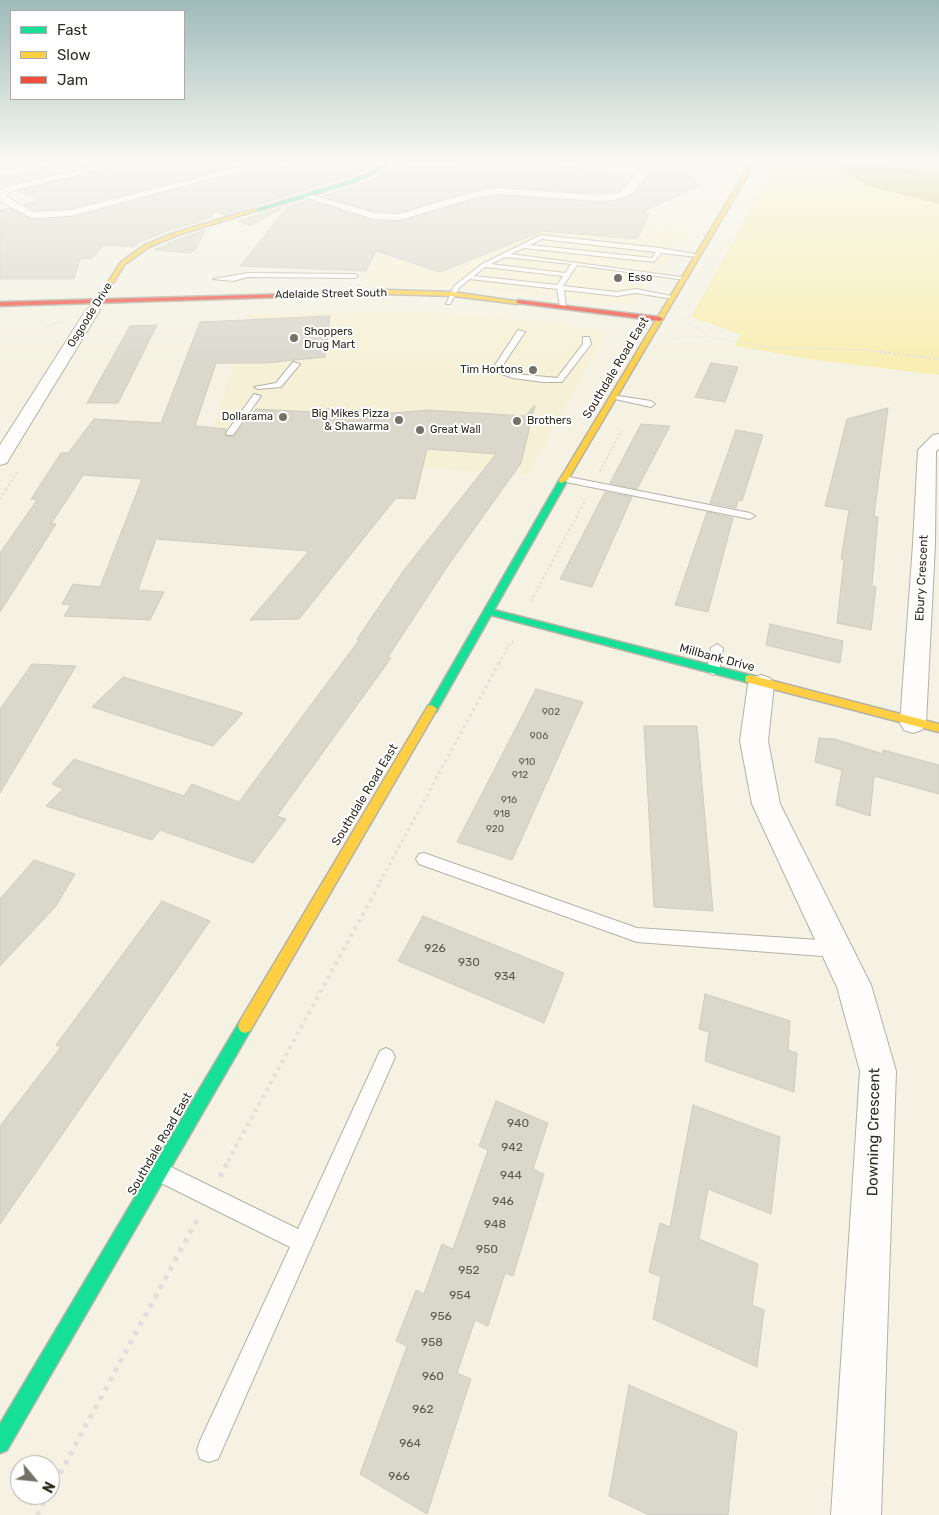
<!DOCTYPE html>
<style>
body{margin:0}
#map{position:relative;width:939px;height:1515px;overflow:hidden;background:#f5f2e3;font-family:Rubik,sans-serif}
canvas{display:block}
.legend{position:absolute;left:10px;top:10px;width:175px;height:90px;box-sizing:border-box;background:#fff;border:1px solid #acaba7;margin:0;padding:6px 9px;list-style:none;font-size:15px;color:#2f2d22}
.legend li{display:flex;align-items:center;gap:10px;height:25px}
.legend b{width:25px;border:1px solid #acaba7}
.north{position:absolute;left:10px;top:1455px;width:50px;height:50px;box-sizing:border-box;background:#fff;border:1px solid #acaba7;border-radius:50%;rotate:118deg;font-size:14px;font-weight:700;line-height:20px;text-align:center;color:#2f2d22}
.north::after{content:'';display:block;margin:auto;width:18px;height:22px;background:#747266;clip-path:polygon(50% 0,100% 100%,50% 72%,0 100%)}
</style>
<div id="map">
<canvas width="939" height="1515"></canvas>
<ul class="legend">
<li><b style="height:6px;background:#16e098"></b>Fast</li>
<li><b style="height:6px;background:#ffcf43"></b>Slow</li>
<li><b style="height:6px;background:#f24e42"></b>Jam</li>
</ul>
<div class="north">N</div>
</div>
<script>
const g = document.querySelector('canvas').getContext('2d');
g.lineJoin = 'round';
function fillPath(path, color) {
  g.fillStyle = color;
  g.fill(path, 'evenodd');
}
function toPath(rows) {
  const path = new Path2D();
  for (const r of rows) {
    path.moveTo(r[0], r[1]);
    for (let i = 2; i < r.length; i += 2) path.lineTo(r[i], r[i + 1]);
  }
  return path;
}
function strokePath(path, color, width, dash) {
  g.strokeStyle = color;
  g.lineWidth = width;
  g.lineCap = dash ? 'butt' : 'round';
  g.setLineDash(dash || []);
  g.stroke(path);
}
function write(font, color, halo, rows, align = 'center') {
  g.font = font + ' Rubik,sans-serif';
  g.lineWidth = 4;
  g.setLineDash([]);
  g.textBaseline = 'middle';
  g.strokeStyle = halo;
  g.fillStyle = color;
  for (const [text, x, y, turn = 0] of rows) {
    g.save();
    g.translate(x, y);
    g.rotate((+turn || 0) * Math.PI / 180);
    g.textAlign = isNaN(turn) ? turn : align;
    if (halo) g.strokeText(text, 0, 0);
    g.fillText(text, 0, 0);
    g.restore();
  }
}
fillPath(toPath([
 [515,213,695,230,630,305,486,289,364,284,387,241],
 [423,311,561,324,606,333,528,475,206,452,249,314]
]), '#f6f1d6');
fillPath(toPath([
 [0,161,50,161,0,171],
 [777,161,893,161,939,163,939,172,856,165,843,166,868,186,939,204,939,375,808,359,735,346,740,334,691,317]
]), '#f8eeb1');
fillPath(toPath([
 [856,165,939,172,939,204,868,186,843,171,842,166]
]), '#cec272');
const building = toPath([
 [75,161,111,161,0,185,0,177,75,161],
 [136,161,209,164,221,161,236,166,71,208,33,210,24,204,41,200,18,191,136,161],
 [297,161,365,161,362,163,376,164,349,177,224,215,215,211,211,218,171,230,142,241,134,247,104,245,92,258,80,259,74,279,0,279,0,210,9,208,31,220,71,218,252,170,262,173,294,164,297,161],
 [588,161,667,163,677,166,703,185,644,211,649,214,640,234,636,239,543,231,440,272,376,251,366,271,240,266,288,206,307,200,373,221,400,222,474,200,498,196,596,203,615,202,631,196,646,180,648,171,633,164,588,161],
 [391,165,449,168,449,166,541,165,633,176,621,189,614,192,596,193,498,186,468,191,399,212,375,211,322,196,359,185,378,176,391,165],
 [284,207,250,226,238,221,284,207],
 [205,230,196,249,190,253,154,250,181,238,205,230],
 [330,316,325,357,266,363,216,363,195,426,226,429,225,436,233,437,256,409,315,412,332,408,392,413,427,410,525,416,535,405,521,463,447,567,388,657,391,658,277,816,286,819,253,863,160,830,152,840,46,806,63,789,52,784,74,759,184,796,192,784,239,802,359,640,357,639,404,570,496,454,427,449,415,499,396,498,299,619,250,620,309,551,156,539,138,590,164,592,150,620,64,616,71,605,62,604,73,584,100,587,142,479,83,475,51,524,56,524,0,612,0,553,37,500,31,499,61,453,68,453,94,419,161,423,200,322,330,316],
 [157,325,118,403,87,403,130,326,157,325],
 [711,363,738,367,725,402,695,397,711,363],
 [888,408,874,516,878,517,872,586,876,587,871,630,837,623,844,560,841,559,849,510,825,506,847,419,888,408],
 [641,424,670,426,637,489,610,483,641,424],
 [736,430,763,435,742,501,738,500,736,508,710,503,736,430],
 [605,492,632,497,592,587,560,579,605,492],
 [707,512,733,518,708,612,675,605,707,512],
 [770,624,843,641,840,663,766,645,770,624],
 [32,664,76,666,0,793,0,709,32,664],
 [123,677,243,713,213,746,92,707,123,677],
 [536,689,583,702,512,860,457,842,536,689],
 [644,726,697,726,713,911,654,907,644,726],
 [819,738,835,739,883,754,883,750,939,765,939,794,874,776,870,816,836,805,842,770,815,762,819,738],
 [34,860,75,874,56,906,0,966,0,899,34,860],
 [162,901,210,921,0,1224,0,1126,61,1047,56,1045,162,901],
 [423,916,564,973,544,1023,398,961,423,916],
 [705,994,790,1021,788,1050,797,1053,794,1092,705,1061,709,1032,699,1029,705,994],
 [496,1101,548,1123,533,1169,544,1174,513,1276,505,1273,488,1326,475,1320,457,1373,471,1379,427,1514,360,1474,407,1346,396,1341,416,1290,424,1294,442,1244,453,1249,488,1150,479,1146,496,1101],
 [693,1105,780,1137,771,1214,708,1189,699,1239,758,1264,752,1305,764,1310,757,1367,653,1319,661,1277,649,1272,660,1223,670,1227,693,1105],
 [629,1385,737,1432,728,1515,649,1515,609,1496,629,1385]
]);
fillPath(building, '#d9d8cb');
strokePath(building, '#ceccc0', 1);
const lane = toPath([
 [541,235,660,248,701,255,698,257,661,253,654,262,524,248,511,254,688,278,685,280,577,265,563,286,617,292,636,289,676,297,673,299,636,293,617,296,564,290,566,307,563,309,560,307,557,289,470,279,459,288,450,304,446,304,454,286,482,264,541,235],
 [542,239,656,252,652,258,530,245,542,239],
 [505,257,571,264,565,273,491,264,505,257],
 [485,267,563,276,557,285,474,276,485,267],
 [248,273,355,274,358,276,355,278,248,277,233,281,213,279,248,273],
 [518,330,525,332,503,365,503,369,515,374,557,378,583,344,583,337,589,337,591,344,562,382,543,382,513,378,496,372,495,365,518,330],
 [293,362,300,364,281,387,258,389,254,387,276,383,293,362],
 [254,394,261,396,233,435,227,435,226,433,254,394],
 [612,395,651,401,655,404,651,407,615,399,611,397,612,395],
 [564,476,750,513,755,516,750,519,561,481,559,479,564,476],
 [717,644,723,648,719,671,713,675,707,671,711,648,717,644],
 [424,853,637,928,835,941,841,944,843,949,841,954,835,957,637,942,419,864,416,859,419,854,424,853],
 [386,1048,392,1051,395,1057,218,1459,209,1462,200,1459,197,1450,200,1441,290,1247,153,1179,150,1172,153,1165,160,1162,167,1165,298,1229,380,1051,386,1048]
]);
const street = toPath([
 [118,161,134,161,27,187,12,191,6,196,33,212,71,210,262,161,277,161,71,216,31,218,0,201,0,190,4,187,118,161],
 [539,161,570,161,632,166,646,172,644,180,630,195,615,200,596,201,498,194,474,198,400,220,374,219,300,196,305,193,375,213,399,214,469,193,498,188,596,195,614,194,622,191,635,177,636,174,543,164,539,161],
 [93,306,100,310,9,459,7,463,0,465,0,445,86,310,93,306],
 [939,434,939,449,936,451,935,544,926,723,922,730,913,733,904,730,900,723,913,544,918,450,933,435,939,434],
 [761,675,770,678,774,684,768,741,780,804,871,985,896,1071,881,1515,831,1515,860,1071,837,987,752,804,740,741,748,684,752,678,761,675]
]);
const fast = toPath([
 [386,161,390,161,375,173,355,182,258,211,254,210,353,180,373,171,386,161],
 [560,479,567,481,494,610,750,675,754,676,755,679,754,682,750,683,491,615,436,712,428,712,427,709,560,479],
 [245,1019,250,1021,252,1026,250,1031,7,1450,0,1453,0,1424,240,1021,245,1019]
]);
const slow = toPath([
 [752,161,756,161,567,481,560,483,559,481,752,161],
 [254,209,258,210,178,235,149,247,125,264,95,311,90,310,121,262,145,245,174,233,254,209],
 [387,290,453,292,521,302,518,304,453,296,387,294,289,297,286,295,289,293,387,290],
 [750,675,939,724,939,732,746,682,745,679,746,676,750,675],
 [432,705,437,709,250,1031,245,1033,240,1031,238,1026,240,1021,428,706,432,705]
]);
const jam = toPath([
 [291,294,289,297,0,306,0,302,291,294],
 [518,300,660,317,663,319,660,321,516,303,518,300]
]);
strokePath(lane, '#b4b2a6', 2);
strokePath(street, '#b4b2a6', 2);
strokePath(fast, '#b4b2a6', 3);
strokePath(slow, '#b4b2a6', 3);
strokePath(jam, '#b4b2a6', 3);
strokePath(toPath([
 [929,161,932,168,939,173],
 [923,172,937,173],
 [317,314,332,316],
 [683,319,709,337],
 [46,327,62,321],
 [673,338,709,337,770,347,864,350,890,353]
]), '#e0dfda', 1, [1, 1]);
strokePath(toPath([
 [880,352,939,359],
 [600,471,622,430],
 [6,489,17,472]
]), '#e0dfda', 2, [2, 2.5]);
strokePath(toPath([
 [0,499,7,488],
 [531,601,586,499],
 [499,663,510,643,515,641]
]), '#e0dfda', 2.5, [2, 3]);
strokePath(toPath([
 [380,882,500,661]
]), '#e0dfda', 3, [2.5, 4]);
strokePath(toPath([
 [228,1161,381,881]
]), '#e0dfda', 4, [3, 5]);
strokePath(toPath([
 [220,1177,229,1160],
 [50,1492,199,1216],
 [37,1515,48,1495]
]), '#e0dfda', 5, [4.5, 6]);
fillPath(lane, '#fefdfb');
fillPath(street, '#fefdfb');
fillPath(fast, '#16e098');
fillPath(slow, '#ffcf43');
fillPath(jam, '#f24e42');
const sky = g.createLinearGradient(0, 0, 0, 373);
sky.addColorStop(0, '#9dbab9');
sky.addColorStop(0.43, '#faf9f2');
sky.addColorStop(1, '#faf9f200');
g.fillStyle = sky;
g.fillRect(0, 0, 939, 373);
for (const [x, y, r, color] of [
 [618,278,5,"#747266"],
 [294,338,5,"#747266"],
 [533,370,5,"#747266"],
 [283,417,5,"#747266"],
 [399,420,5,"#747266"],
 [517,421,5,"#747266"],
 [420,430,5,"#747266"]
]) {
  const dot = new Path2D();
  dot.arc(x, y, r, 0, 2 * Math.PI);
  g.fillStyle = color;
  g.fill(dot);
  strokePath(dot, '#fff', 2);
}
write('10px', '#5c5a4f', null, [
 ["902",551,712],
 ["906",539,736],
 ["910",527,762],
 ["912",520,775],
 ["916",509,800],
 ["918",502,814],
 ["920",495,829]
]);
write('11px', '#2f2d22', '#fff', [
 ["Esso",628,278],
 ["Shoppers",304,332],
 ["Drug Mart",304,345],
 ["Tim Hortons",523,370,"right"],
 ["Big Mikes Pizza",389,414,"right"],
 ["& Shawarma",389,427,"right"],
 ["Dollarama",273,417,"right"],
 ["Brothers",527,421],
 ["Great Wall",430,430]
], 'left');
write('11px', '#2f2d22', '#fff', [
 ["Adelaide Street South",331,294,-1],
 ["Osgoode Drive",90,315,-58]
]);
write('12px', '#2f2d22', '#fff', [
 ["Southdale Road East",616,368,-59],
 ["Ebury Crescent",922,578,-87],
 ["Millbank Drive",717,658,15],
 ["Southdale Road East",365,795,-59],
 ["Southdale Road East",160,1144,-60]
]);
write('12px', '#5c5a4f', null, [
 ["926",435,949],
 ["930",469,963],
 ["934",505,977],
 ["940",518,1124],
 ["942",512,1148],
 ["944",511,1176],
 ["946",503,1202],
 ["948",495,1225],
 ["950",487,1250],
 ["952",469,1271],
 ["954",460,1296],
 ["956",441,1317],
 ["958",432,1343],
 ["960",433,1377],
 ["962",423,1410],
 ["964",410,1444],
 ["966",399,1477]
]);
write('15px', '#2f2d22', '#fff', [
 ["Downing Crescent",874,1132,-89]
]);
</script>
